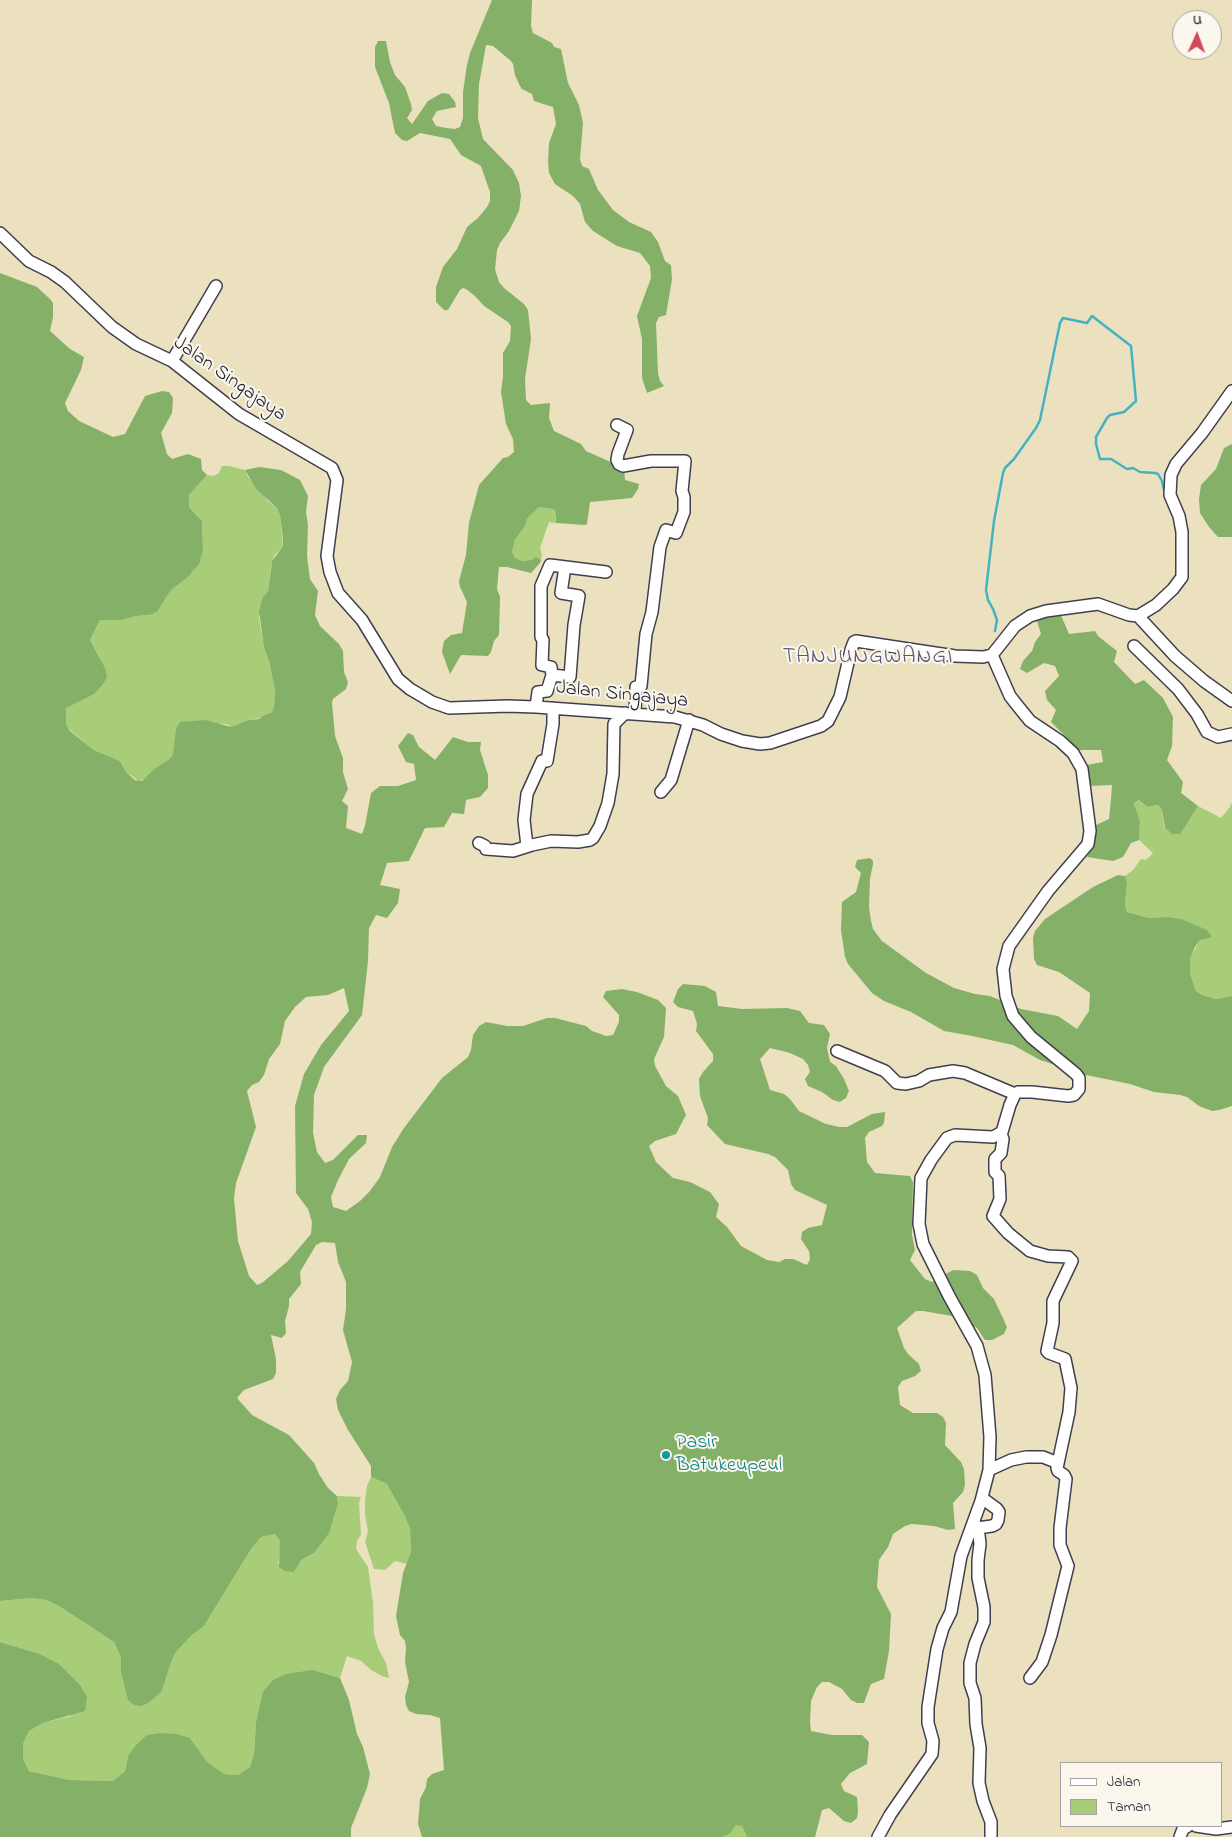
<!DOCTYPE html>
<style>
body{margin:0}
#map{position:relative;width:1232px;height:1837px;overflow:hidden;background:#ebe1bf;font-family:"Indie Flower",sans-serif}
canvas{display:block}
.legend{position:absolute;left:1060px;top:1762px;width:162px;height:65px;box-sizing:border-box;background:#fbf7ec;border:1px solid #a4a2a5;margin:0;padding:6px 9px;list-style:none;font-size:15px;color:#22223b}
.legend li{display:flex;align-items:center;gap:10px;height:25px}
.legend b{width:25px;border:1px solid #a4a2a5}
.north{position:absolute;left:1172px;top:10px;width:50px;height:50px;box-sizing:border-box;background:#fbf7ec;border:1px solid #a4a2a5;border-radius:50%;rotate:2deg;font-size:14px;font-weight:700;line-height:20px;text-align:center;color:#22223b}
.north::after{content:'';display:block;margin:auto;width:18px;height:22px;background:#d1495b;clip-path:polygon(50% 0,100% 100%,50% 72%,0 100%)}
</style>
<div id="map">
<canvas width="1232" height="1837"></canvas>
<ul class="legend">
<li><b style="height:6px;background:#fff"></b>Jalan</li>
<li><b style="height:14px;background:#a7cd78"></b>Taman</li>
</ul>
<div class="north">U</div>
</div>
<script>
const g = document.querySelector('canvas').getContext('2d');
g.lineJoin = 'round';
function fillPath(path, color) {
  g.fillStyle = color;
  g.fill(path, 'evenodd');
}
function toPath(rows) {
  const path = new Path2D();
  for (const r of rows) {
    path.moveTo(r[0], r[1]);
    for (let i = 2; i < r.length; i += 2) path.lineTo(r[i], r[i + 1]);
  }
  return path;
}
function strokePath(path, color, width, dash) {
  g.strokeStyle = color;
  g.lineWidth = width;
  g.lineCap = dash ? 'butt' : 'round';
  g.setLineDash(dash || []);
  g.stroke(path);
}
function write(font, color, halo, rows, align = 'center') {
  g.font = font + ' "Indie Flower",sans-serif';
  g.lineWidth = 4;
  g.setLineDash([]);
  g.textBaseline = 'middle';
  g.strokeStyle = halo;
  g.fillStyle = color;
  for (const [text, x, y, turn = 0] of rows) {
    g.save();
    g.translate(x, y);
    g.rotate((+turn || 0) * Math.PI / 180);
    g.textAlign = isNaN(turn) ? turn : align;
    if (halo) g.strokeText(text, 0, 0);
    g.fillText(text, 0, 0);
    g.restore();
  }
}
fillPath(toPath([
 [222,466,229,466,245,470,248,477,268,501,277,508,280,515,283,546,274,556,271,565,268,591,263,597,259,618,264,648,269,661,275,691,274,706,272,712,262,716,259,718,248,720,231,727,226,724,180,722,176,728,174,755,168,760,155,768,145,779,139,781,126,772,120,761,94,750,70,730,66,724,66,708,72,704,100,658,90,640,100,620,121,620,136,616,150,615,157,612,171,590,194,571,203,542,202,521,189,507,189,495,206,476,207,475,214,476,219,473],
 [539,507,554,509,556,523,549,522,540,548,542,556,541,560,536,558,531,560,523,561,515,558,512,552,515,540,525,526,527,519],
 [1140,800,1148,807,1158,805,1162,810,1164,827,1172,834,1190,817,1198,806,1221,818,1230,807,1232,802,1232,996,1216,999,1202,995,1196,991,1190,974,1190,959,1199,941,1205,940,1167,917,1149,918,1127,912,1125,905,1127,883,1125,876,1133,870,1141,859,1146,860,1153,853,1139,840,1140,821,1134,803],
 [371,1477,387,1484,403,1509,410,1529,411,1552,407,1564,395,1561,385,1570,374,1569,365,1542,368,1531,365,1515,365,1499,367,1486],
 [337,1496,361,1497,359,1503,361,1535,357,1541,356,1549,368,1567,373,1603,374,1634,378,1648,386,1663,389,1678,382,1676,371,1670,361,1661,347,1656,340,1678,313,1670,256,1723,254,1753,250,1767,238,1775,224,1774,206,1762,190,1738,128,1756,125,1771,113,1781,70,1780,29,1771,23,1758,23,1744,29,1731,43,1723,71,1716,37,1653,0,1642,0,1601,32,1598,46,1600,59,1606,114,1642,121,1657,121,1671,162,1691,171,1662,176,1652,192,1635,204,1626,251,1549,261,1537,275,1534,280,1541,281,1549,278,1564,301,1560,314,1553,338,1500],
 [736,1825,742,1826,747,1837,721,1837,726,1836]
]), '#a7cd78');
fillPath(toPath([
 [492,0,532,0,531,26,533,33,552,43,554,47,561,49,568,83,579,105,583,123,580,159,582,166,589,169,598,190,613,210,629,222,651,232,658,242,665,261,671,265,672,279,666,315,659,317,656,323,658,373,660,381,664,386,647,393,642,378,642,339,637,316,651,278,650,266,640,253,617,246,593,231,585,222,580,204,573,196,555,184,549,173,548,162,549,143,556,124,553,107,534,101,532,94,522,89,520,86,515,75,513,64,511,61,493,46,486,45,479,84,478,118,483,139,513,170,519,183,521,196,519,211,509,231,500,243,497,250,495,269,499,282,504,288,524,304,528,310,531,339,525,379,526,400,531,405,550,403,549,418,554,431,581,444,586,451,624,468,625,480,639,484,638,489,632,498,590,502,587,524,585,525,556,523,555,511,553,509,539,507,527,519,525,526,515,540,512,552,515,558,523,561,531,560,536,557,541,560,540,563,531,573,507,567,499,567,497,589,500,597,499,635,494,641,491,652,488,656,461,655,450,674,442,652,444,641,451,635,462,633,467,602,460,587,459,581,466,555,469,523,479,485,503,458,508,457,514,452,513,439,506,424,501,392,503,377,503,353,510,341,511,326,508,322,484,306,475,296,466,289,463,288,460,290,448,310,444,310,436,302,436,287,443,267,457,249,467,227,478,218,487,207,490,201,490,192,481,166,461,155,450,139,420,133,407,141,402,140,395,133,389,103,375,67,375,47,378,41,386,41,390,62,395,75,405,87,411,104,412,110,407,118,412,124,428,101,442,93,449,94,455,102,456,107,437,111,432,119,436,126,446,128,455,129,460,127,463,118,463,92,467,65,470,53],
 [0,273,37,287,50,299,53,303,53,317,50,331,70,349,84,357,81,370,65,403,68,411,79,421,113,437,125,434,145,396,162,391,169,392,173,398,172,413,161,433,167,454,172,459,188,454,201,459,202,470,207,475,189,495,189,507,202,521,203,550,199,564,189,576,171,590,157,612,150,615,136,616,121,620,100,620,90,640,105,668,107,676,104,683,94,694,66,708,66,724,70,731,94,750,120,761,126,772,135,780,142,781,155,768,168,760,173,755,176,728,180,722,206,720,231,727,248,720,259,719,262,716,272,712,274,706,275,691,269,661,264,648,259,611,263,597,268,591,272,561,283,546,283,539,280,515,277,508,256,489,245,470,259,467,281,470,300,480,308,496,306,512,308,525,307,556,310,579,318,591,315,615,320,626,339,644,343,651,344,672,348,682,346,689,333,699,332,703,335,736,343,758,343,772,348,789,342,801,348,806,346,828,362,834,365,826,371,793,380,786,398,786,416,780,414,764,406,762,398,746,408,733,413,735,419,747,435,760,453,737,468,742,481,742,480,750,488,775,488,788,480,797,466,800,464,814,452,813,444,827,425,828,409,861,387,863,380,885,400,889,398,903,387,918,376,915,369,928,368,961,362,1015,324,1067,314,1095,313,1133,317,1152,325,1163,333,1160,358,1135,367,1135,366,1143,349,1159,338,1180,331,1197,333,1207,346,1211,360,1201,370,1191,380,1177,392,1147,404,1128,442,1078,468,1057,471,1050,473,1035,479,1026,486,1022,507,1026,523,1026,547,1018,555,1018,586,1026,592,1031,606,1036,613,1035,619,1022,619,1015,603,997,606,991,622,989,637,992,658,1000,666,1008,664,1037,654,1059,655,1066,666,1086,678,1096,686,1115,676,1134,655,1141,649,1146,656,1162,673,1178,690,1182,710,1192,719,1204,716,1217,727,1227,741,1246,767,1260,779,1262,785,1259,793,1259,807,1265,810,1259,809,1251,801,1239,802,1232,808,1228,822,1225,827,1205,795,1190,791,1184,788,1170,775,1157,768,1154,725,1144,707,1125,708,1118,700,1096,699,1079,703,1072,713,1061,713,1054,696,1031,697,1024,693,1011,678,1007,673,1002,678,989,683,984,705,986,716,992,718,1006,742,1009,787,1008,800,1011,809,1023,824,1025,830,1034,827,1048,830,1062,836,1066,844,1079,849,1091,846,1098,840,1102,833,1100,822,1092,808,1086,805,1079,810,1072,808,1065,803,1059,790,1053,770,1048,760,1059,770,1090,784,1094,790,1099,799,1111,826,1124,840,1127,847,1127,872,1114,885,1112,884,1123,882,1126,869,1132,865,1138,867,1162,875,1173,910,1176,913,1182,912,1235,915,1250,910,1260,925,1279,932,1282,953,1270,970,1271,977,1275,983,1288,994,1299,1007,1327,1004,1334,992,1340,985,1340,977,1328,952,1316,923,1311,916,1311,897,1328,904,1348,908,1354,919,1364,921,1371,915,1376,902,1381,898,1387,900,1405,913,1413,937,1413,943,1417,946,1423,945,1445,961,1462,964,1469,965,1485,963,1492,953,1503,955,1529,948,1530,934,1526,912,1524,905,1526,893,1534,888,1547,879,1560,877,1587,891,1614,889,1651,884,1679,871,1684,864,1703,857,1703,851,1700,842,1689,829,1682,822,1682,817,1687,811,1701,810,1723,811,1731,832,1735,862,1735,869,1742,867,1764,850,1773,841,1784,844,1791,857,1797,858,1811,857,1818,851,1823,844,1821,829,1808,822,1810,815,1837,747,1837,742,1826,736,1825,731,1832,726,1836,721,1837,422,1837,418,1824,420,1799,426,1787,427,1779,432,1774,444,1770,440,1718,430,1715,416,1714,409,1711,406,1705,405,1697,409,1682,405,1662,406,1648,405,1641,400,1635,396,1616,403,1573,411,1552,410,1529,405,1516,387,1484,371,1477,371,1466,348,1430,338,1410,336,1399,340,1390,348,1381,352,1362,343,1330,346,1309,346,1282,338,1262,335,1243,322,1242,316,1245,300,1272,301,1284,289,1299,289,1306,285,1321,286,1333,282,1338,271,1335,276,1359,276,1373,273,1379,244,1390,237,1398,252,1415,289,1435,314,1463,319,1474,328,1488,337,1496,338,1503,329,1533,314,1553,301,1560,294,1572,285,1571,279,1567,280,1541,275,1534,261,1537,251,1549,204,1626,192,1635,176,1652,171,1662,162,1691,148,1703,141,1706,134,1705,128,1700,121,1671,121,1657,114,1642,59,1606,46,1600,32,1598,0,1601],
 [344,988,349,1011,321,1045,304,1074,295,1106,296,1193,308,1209,312,1222,311,1234,288,1261,262,1283,257,1285,249,1276,238,1241,234,1198,236,1183,256,1127,247,1091,252,1085,259,1082,264,1075,269,1059,280,1044,285,1021,295,1007,306,997,328,995],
 [1232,444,1232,537,1218,537,1209,527,1200,513,1199,499,1201,485,1216,469,1224,448],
 [1060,613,1069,634,1095,631,1098,636,1117,651,1114,662,1135,684,1144,680,1163,698,1173,717,1172,746,1167,760,1183,782,1181,793,1198,806,1180,834,1172,834,1165,828,1162,810,1158,805,1148,807,1139,800,1134,803,1140,821,1139,840,1131,843,1123,857,1113,861,1087,857,1090,851,1094,826,1109,819,1111,799,1112,785,1089,786,1087,765,1103,762,1101,750,1079,750,1051,722,1056,710,1047,700,1045,691,1059,676,1055,666,1044,663,1027,673,1020,669,1023,661,1032,651,1035,642,1041,634,1037,621],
 [870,858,873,861,873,864,870,879,869,907,871,921,873,929,882,941,926,973,954,988,975,994,990,996,1021,1009,1058,1016,1077,1029,1089,1011,1090,993,1059,972,1037,965,1034,959,1033,938,1035,931,1045,919,1093,887,1118,875,1125,876,1127,883,1125,905,1127,912,1149,918,1167,917,1181,919,1207,930,1212,937,1199,941,1195,947,1190,959,1190,974,1196,991,1202,995,1216,999,1232,996,1232,1106,1219,1110,1212,1111,1199,1106,1187,1097,1180,1095,1154,1092,1130,1084,1086,1075,1040,1060,1013,1045,972,1036,944,1031,911,1012,884,1001,872,993,848,964,845,957,841,930,842,902,856,892,861,873,855,867,857,860],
 [0,1642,37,1653,59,1664,80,1685,87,1697,85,1711,43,1723,29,1731,23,1744,23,1758,29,1771,70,1780,113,1781,125,1771,128,1756,136,1745,147,1735,161,1733,176,1734,190,1738,207,1762,224,1774,238,1775,250,1767,254,1753,256,1723,263,1692,273,1680,286,1674,313,1670,340,1678,349,1700,357,1734,363,1747,370,1774,367,1788,351,1828,351,1837,0,1837]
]), '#85b068');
strokePath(toPath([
 [995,631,997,620,993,609,988,600,986,590,994,521,1003,473,1005,468,1014,459,1036,428,1040,420,1060,323,1063,318,1087,323,1092,316,1131,346,1136,401,1124,412,1110,415,1107,418,1096,437,1096,444,1100,459,1111,459,1127,469,1133,468,1140,472,1155,473,1158,474,1162,481,1164,490]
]), '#45b2c1', 2.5);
const minor = toPath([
 [0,233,29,261,51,272,65,282,112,327,136,344,172,361,239,414,332,468,337,480,327,556,330,572,338,593,362,620,398,679,410,689,432,702,449,708,507,706,536,707,675,717,703,725,721,734,742,741,760,744,770,743,821,726,828,721,840,697,851,650,854,642,856,641,955,656,983,657,992,655,1015,626,1030,616,1046,611,1098,604,1129,615,1138,616,1156,605,1173,589,1182,577,1182,532,1179,516,1170,495,1171,475,1176,464,1202,433,1232,391],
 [172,361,216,286],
 [617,425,627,430,618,454,617,460,619,464,623,466,651,461,685,461,682,491,684,497,684,512,676,533,666,530,660,547,652,612,646,634,641,686,636,687,635,713],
 [1138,616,1175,656,1204,681,1232,701],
 [1134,646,1178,689,1197,714,1207,732,1218,737,1232,734],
 [552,675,570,677,574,625,579,596,561,593,565,567],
 [536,707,538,692,547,691,552,675,551,667,542,665,543,640,541,637,541,586,550,565,606,572],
 [661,792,671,780,689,720],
 [479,843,485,846,486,849,513,851,532,845,551,841,578,842,590,840,593,838,600,826,608,803,613,774,614,724,625,713],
 [527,846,524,820,527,794,542,761,547,761,553,724,553,708],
 [837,1051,885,1071,897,1083,906,1084,919,1081,929,1075,953,1071,965,1073,1015,1094],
 [1001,1134,1003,1139,1001,1153,995,1159,995,1172,999,1176,1000,1199,993,1216,1008,1233,1030,1251,1048,1256,1068,1257,1072,1261,1053,1301,1053,1323,1047,1351,1049,1353,1065,1359,1071,1388,1069,1412,1057,1468,1058,1471,1064,1475,1066,1479,1060,1528,1060,1545,1068,1566,1051,1635,1042,1662,1030,1678],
 [989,1470,1011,1460,1026,1457,1043,1457,1058,1463],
 [974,1521,979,1535,980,1544,978,1560,978,1578,984,1607,984,1622,975,1644,970,1663,970,1683,975,1698,976,1724,980,1748,979,1783,983,1801,991,1822,991,1837],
 [977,1528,992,1526,996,1524,998,1520,999,1512,997,1509,982,1498],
 [1196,1826,1216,1829,1232,1827],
 [878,1837,890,1815,932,1754,933,1741,928,1723,928,1707,937,1649,943,1628,951,1612,961,1556,981,1501,989,1470,990,1437,985,1375,977,1346,949,1296,923,1244,919,1224,921,1178,931,1160,947,1138,955,1135,993,1137,1002,1132,1010,1105,1015,1094,1018,1092,1032,1092,1068,1096,1074,1095,1079,1089,1079,1078,1076,1074,1031,1037,1013,1016,1006,996,1003,969,1009,946,1048,891,1088,844,1090,831,1082,769,1073,753,1060,741,1030,721,1017,705,1010,696,992,655],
 [1180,1837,1183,1829,1188,1826]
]);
strokePath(minor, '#403f4f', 14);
strokePath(minor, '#fff', 11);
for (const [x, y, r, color] of [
 [666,1455,5,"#0f9aa8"]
]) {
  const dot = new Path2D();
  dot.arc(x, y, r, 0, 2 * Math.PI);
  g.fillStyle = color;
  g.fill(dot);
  strokePath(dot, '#fbf7ec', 2);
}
write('20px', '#22223b', '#fbf7ec', [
 ["Jalan Singajaya",229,380,35],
 ["Jalan Singajaya",622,696,6]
]);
write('20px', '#0d838f', '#fbf7ec', [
 ["Pasir",676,1444],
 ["Batukeupeul",676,1467]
], 'left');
g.letterSpacing = '1px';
write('22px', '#5c5576', '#fbf7ec', [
 ["TANJUNGWANGI",868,658]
]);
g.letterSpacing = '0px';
</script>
